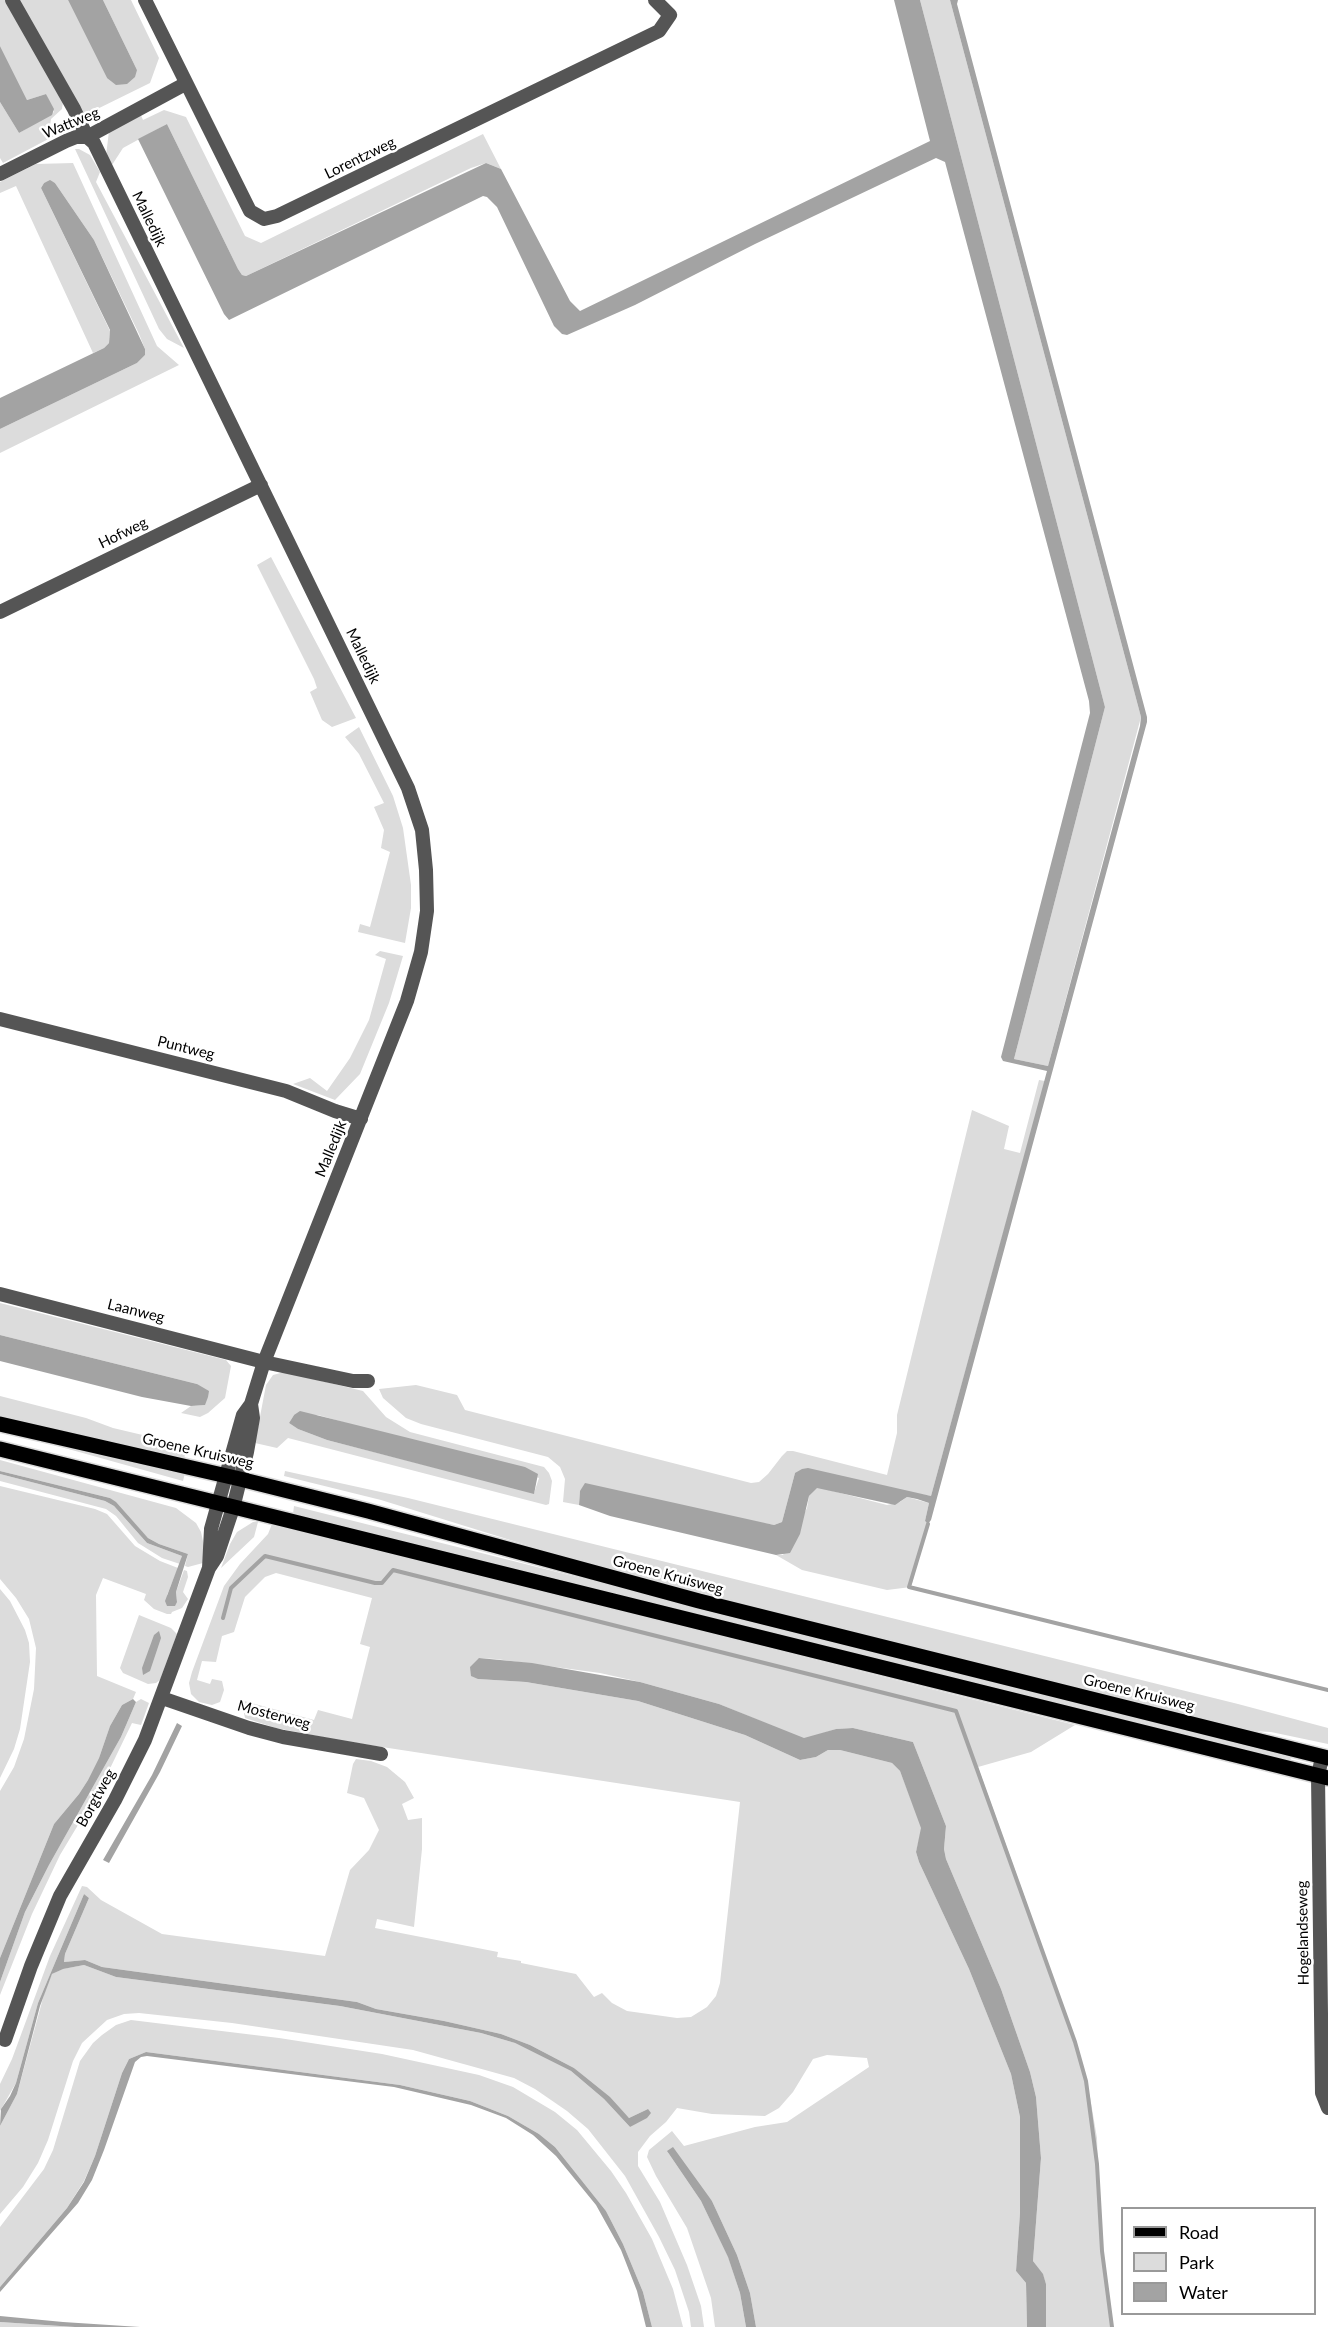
<!DOCTYPE html>
<style>
body{margin:0}
#map{position:relative;width:1328px;height:2327px;overflow:hidden;background:#fff;font-family:Lato,sans-serif}
canvas{display:block}
.legend{position:absolute;left:1121px;top:2207px;width:195px;height:108px;box-sizing:border-box;background:#fff;border:2px solid #999;margin:0;padding:8px 10px;list-style:none;font-size:18px;color:#000}
.legend li{display:flex;align-items:center;gap:12px;height:30px}
.legend b{width:30px;border:2px solid #999}
</style>
<div id="map">
<canvas width="1328" height="2327"></canvas>
<ul class="legend">
<li><b style="height:8px;background:#000"></b>Road</li>
<li><b style="height:16px;background:#dcdcdc"></b>Park</li>
<li><b style="height:16px;background:#a3a3a3"></b>Water</li>
</ul>
</div>
<script>
const g = document.querySelector('canvas').getContext('2d');
g.lineJoin = 'round';
function fillPath(path, color) {
  g.fillStyle = color;
  g.fill(path, 'evenodd');
}
function toPath(rows) {
  const path = new Path2D();
  for (const r of rows) {
    path.moveTo(r[0], r[1]);
    for (let i = 2; i < r.length; i += 2) path.lineTo(r[i], r[i + 1]);
  }
  return path;
}
function strokePath(path, color, width, dash) {
  g.strokeStyle = color;
  g.lineWidth = width;
  g.lineCap = dash ? 'butt' : 'round';
  g.setLineDash(dash || []);
  g.stroke(path);
}
function write(font, color, halo, rows, align = 'center') {
  g.font = font + ' Lato,sans-serif';
  g.lineWidth = 5;
  g.setLineDash([]);
  g.textBaseline = 'middle';
  g.strokeStyle = halo;
  g.fillStyle = color;
  for (const [text, x, y, turn = 0] of rows) {
    g.save();
    g.translate(x, y);
    g.rotate((+turn || 0) * Math.PI / 180);
    g.textAlign = isNaN(turn) ? turn : align;
    if (halo) g.strokeText(text, 0, 0);
    g.fillText(text, 0, 0);
    g.restore();
  }
}
fillPath(toPath([
 [0,0,7,0,63,102,62,109,51,119,50,127,54,136,3,163,0,158,0,102,19,133,54,112,46,94,27,100,0,46],
 [18,0,68,0,107,78,137,70,103,0,131,0,159,58,150,83,83,116],
 [920,0,950,0,1141,717,1048,1066,1014,1059,1105,707],
 [164,110,186,117,245,236,261,243,483,134,501,169,486,163,471,168,246,276,242,275,238,269,167,124,123,148,112,165,106,156,109,131,140,113,143,120],
 [75,149,79,149,90,155,100,172,96,182,184,348,167,339,159,329],
 [73,163,157,346,179,365,0,453,0,429,137,363,145,355,145,349,139,334,94,240,55,183,50,181,44,183,41,188,110,331,109,343,104,348,93,353,16,186,0,193,0,182,36,164],
 [271,557,356,718,332,727,322,720,310,692,317,688,314,679,257,565],
 [359,727,393,796,403,828,411,885,411,908,405,943,358,932,360,924,370,927,390,852,381,848,384,830,374,807,384,803,359,754,345,737],
 [380,951,403,956,389,1003,360,1074,335,1100,293,1084,310,1078,327,1091,350,1058,369,1020,386,959,375,955],
 [1039,1080,1045,1081,931,1496,795,1473,782,1522,774,1525,580,1491,579,1505,563,1502,565,1479,560,1467,548,1457,421,1424,406,1418,383,1398,379,1389,416,1385,457,1395,465,1410,751,1483,759,1482,768,1474,782,1456,787,1451,793,1451,887,1475,897,1433,897,1415,972,1110,1009,1126,1004,1149,1020,1153],
 [0,1303,226,1360,231,1366,225,1398,208,1413,200,1417,181,1413,191,1406,205,1405,197,1384,0,1335],
 [284,1372,363,1391,386,1417,410,1432,544,1467,549,1473,552,1481,549,1504,546,1505,288,1438,277,1448,255,1443,266,1385,273,1375],
 [294,1415,318,1415,539,1478,534,1493,327,1440,298,1429,289,1423],
 [0,1396,86,1418,113,1428,189,1446,184,1458,0,1416],
 [36,1440,185,1473,183,1481],
 [0,1460,176,1508,196,1523,201,1532,204,1546,203,1563,188,1567,185,1566,188,1554,159,1544,148,1538,110,1498,0,1471],
 [285,1471,408,1498,1238,1704,1328,1728,1328,1744,1271,1732,1251,1731,591,1565,381,1500,284,1476],
 [0,1474,105,1501,114,1506,147,1543,182,1556,180,1564,162,1558,138,1543,116,1516,106,1509,0,1481],
 [0,1486,95,1509,107,1514,135,1546,160,1561,178,1568,167,1595,177,1602,176,1592,184,1570,187,1571,188,1577,183,1592,188,1599,182,1608,172,1612,171,1614,167,1614,154,1609,144,1600,146,1594,103,1578,96,1595,97,1676,136,1692,133,1699,122,1705,110,1726,99,1758,88,1780,79,1794,54,1824,0,1958,0,1791,14,1767,24,1739,34,1689,36,1648,29,1619,16,1598,0,1579],
 [817,1487,887,1505,900,1502,907,1497,929,1503,925,1521,928,1524,911,1587,887,1590,802,1570,776,1555,783,1555,807,1508,809,1496],
 [294,1506,1290,1756,1291,1760,293,1514],
 [253,1522,258,1522,254,1537,221,1568,230,1544,237,1532],
 [272,1524,1075,1725,1031,1752,978,1767,1041,1943,1079,2053,1090,2097,1097,2138,1100,2233,1112,2327,1046,2327,1046,2284,1043,2275,1033,2261,1041,2158,1036,2097,1030,2072,1001,1989,946,1859,944,1849,946,1826,913,1742,853,1728,836,1729,804,1739,719,1704,640,1682,600,1673,496,1659,479,1658,478,1679,526,1682,638,1701,745,1735,800,1760,816,1757,828,1750,840,1750,892,1763,900,1771,922,1828,916,1852,919,1862,969,1969,1011,2074,1020,2117,1020,2213,1016,2271,1026,2283,1027,2327,756,2327,750,2293,737,2255,712,2201,667,2151,701,2201,728,2256,740,2293,746,2327,715,2327,711,2298,687,2228,656,2176,647,2157,649,2150,672,2131,684,2146,755,2127,787,2122,869,2067,867,2058,827,2055,813,2059,793,2092,779,2108,765,2116,712,2114,677,2108,666,2122,650,2136,638,2152,638,2166,660,2202,687,2265,701,2306,704,2327,691,2327,689,2312,675,2270,659,2237,625,2176,588,2129,567,2111,535,2089,514,2078,413,2050,232,2023,139,2013,124,2014,107,2020,82,2043,73,2061,48,2140,38,2163,23,2187,0,2214,0,2126,17,2094,46,1987,52,1974,62,1969,84,1965,116,1977,340,2006,481,2033,515,2043,571,2071,604,2099,630,2127,648,2109,629,2118,574,2068,530,2045,501,2034,444,2021,376,2009,357,2002,102,1967,85,1960,64,1962,65,1954,89,1898,84,1894,38,2003,16,2083,0,2111,0,2084,12,2059,50,1956,82,1886,87,1887,101,1900,162,1934,325,1956,350,1870,369,1850,379,1830,364,1798,347,1793,353,1764,356,1759,371,1761,387,1767,405,1782,414,1798,402,1804,408,1820,422,1818,422,1849,414,1927,377,1919,375,1928,498,1952,497,1957,521,1961,521,1963,576,1974,594,1997,602,1993,612,2003,627,2011,677,2018,691,2017,707,2007,716,1996,720,1983,740,1802,343,1741,276,1728,245,1718,242,1704,244,1701,314,1720,318,1710,352,1719,370,1647,360,1644,372,1598,276,1573,265,1577,245,1597,234,1632,222,1636,216,1662,202,1661,197,1680,210,1684,212,1679,222,1681,224,1690,220,1702,212,1705,199,1702,191,1694,189,1683,192,1672,224,1586,240,1564,268,1534],
 [0,1589,10,1601,25,1630,29,1643,30,1662,20,1729,14,1749,0,1778],
 [139,1615,171,1628,177,1634,160,1680,156,1683,148,1684,123,1673,120,1668],
 [141,1699,149,1703,141,1725,132,1723,102,1785,60,1855,32,1914,0,1995,0,1982,25,1912,49,1865,121,1737,136,1702],
 [131,2020,279,2038,382,2054,479,2075,513,2087,555,2112,577,2130,611,2171,626,2193,652,2239,673,2289,683,2327,652,2327,643,2292,623,2244,606,2211,555,2147,539,2134,508,2116,470,2101,400,2085,146,2052,129,2059,122,2073,95,2156,84,2181,67,2208,0,2287,0,2227,44,2169,53,2150,80,2061,93,2043,102,2035,116,2025],
 [0,2322,75,2327,0,2327]
]), '#dcdcdc');
fillPath(toPath([
 [68,0,103,0,137,70,135,77,127,84,116,85,107,78],
 [894,0,920,0,1105,707,1014,1059,1048,1066,1140,726,1141,717,950,0,958,0,957,4,1147,717,1147,722,931,1520,928,1524,925,1521,929,1503,917,1499,907,1497,895,1505,817,1488,809,1496,800,1534,790,1553,776,1555,610,1516,579,1505,580,1491,585,1483,774,1525,782,1522,795,1473,802,1469,808,1468,931,1496,1047,1071,1003,1061,1001,1057,1090,713,1089,701,945,162,936,158,755,244,635,305,567,335,562,334,554,326,497,207,487,197,483,196,229,320,224,314,138,139,167,124,238,269,242,275,246,276,486,163,501,169,570,301,580,311,930,141],
 [0,46,27,100,46,94,54,109,52,115,19,133,0,102],
 [50,180,55,183,94,240,145,349,145,355,137,363,0,429,0,398,104,348,109,343,110,330,41,188,44,183],
 [0,1335,197,1384,209,1391,208,1397,205,1405,191,1406,142,1397,0,1361],
 [300,1411,525,1467,538,1474,534,1494,327,1440,298,1429,289,1423,294,1415],
 [0,1471,110,1498,116,1502,148,1538,159,1544,188,1554,176,1592,177,1602,175,1606,167,1606,165,1601,182,1556,147,1543,114,1506,105,1501,0,1474],
 [159,1631,161,1638,150,1671,143,1675,142,1668,154,1635],
 [479,1658,532,1663,640,1682,719,1704,804,1738,836,1729,853,1728,913,1742,946,1826,944,1849,946,1859,1001,1989,1030,2072,1036,2097,1041,2158,1033,2261,1043,2274,1046,2284,1046,2327,1027,2327,1026,2283,1016,2271,1020,2213,1020,2117,1011,2074,969,1969,919,1862,916,1852,921,1828,900,1771,892,1763,840,1750,828,1750,816,1757,800,1760,745,1735,638,1701,526,1682,478,1679,471,1676,470,1667],
 [133,1699,136,1702,121,1737,49,1865,25,1912,0,1982,0,1958,54,1824,79,1794,88,1780,99,1758,110,1726,122,1705],
 [177,1723,182,1726,160,1772,109,1863,103,1860,152,1775],
 [84,1894,89,1898,65,1954,64,1962,85,1960,102,1967,357,2002,376,2009,444,2021,501,2034,530,2045,574,2068,610,2097,629,2118,648,2109,651,2113,647,2118,630,2127,604,2099,571,2071,515,2043,481,2033,340,2006,116,1977,84,1965,63,1969,52,1974,40,2006,17,2094,0,2126,1,2109,10,2096,16,2083,38,2003],
 [146,2052,400,2085,470,2101,508,2116,539,2134,555,2147,606,2211,623,2244,643,2292,652,2327,646,2327,637,2291,621,2250,596,2205,556,2156,533,2135,506,2118,471,2105,394,2087,147,2056,141,2057,135,2062,104,2150,92,2180,78,2203,0,2292,0,2287,67,2208,84,2182,95,2156,122,2073,129,2059],
 [673,2147,712,2201,737,2255,750,2293,756,2327,746,2327,740,2293,728,2257,701,2201,667,2151],
 [0,2316,63,2322,140,2327,75,2327,0,2322]
]), '#a3a3a3');
strokePath(toPath([
 [928,1524,909,1587,1328,1690],
 [223,1618,231,1588,265,1556,375,1583,382,1583,393,1570,956,1711,1075,2042,1086,2081,1097,2164,1102,2251,1112,2327]
]), '#a3a3a3', 4);
const major = toPath([
 [0,1424,240,1479,368,1511,699,1601,1328,1758],
 [0,1449,1328,1778]
]);
strokePath(major, '#dbdbdb', 18);
strokePath(toPath([
 [12,0,74,109,87,137,94,143,408,788,422,830,426,870,427,911,421,952,407,1001,264,1362,251,1404,243,1415,211,1529,209,1568],
 [145,0,250,211,264,219,277,216,659,31,670,15,655,0],
 [0,174,66,141,76,137,87,137,185,84],
 [0,612,261,485],
 [0,1019,286,1091,335,1111,361,1119],
 [0,1294,264,1362,353,1381,368,1381],
 [162,1698,249,1728,283,1737,381,1754],
 [1322,1757,1318,1776,1322,2093,1328,2108],
 [5,2040,31,1966,60,1896,115,1800,145,1740,209,1568,217,1556,233,1508,247,1452,253,1418,251,1404]
]), '#555', 14);
strokePath(major, '#000', 15);
write('15px', '#000', '#fff', [
 ["Wattweg",71,123,-22],
 ["Lorentzweg",360,158,-26],
 ["Malledijk",149,219,64],
 ["Hofweg",123,533,-26],
 ["Malledijk",363,656,64],
 ["Puntweg",186,1048,14],
 ["Malledijk",331,1149,-68],
 ["Laanweg",136,1311,14],
 ["Groene Kruisweg",198,1451,13],
 ["Groene Kruisweg",668,1575,15],
 ["Groene Kruisweg",1139,1693,14],
 ["Mosterweg",274,1715,15],
 ["Borgtweg",96,1798,-61],
 ["Hogelandseweg",1303,1933,-91]
]);
</script>
